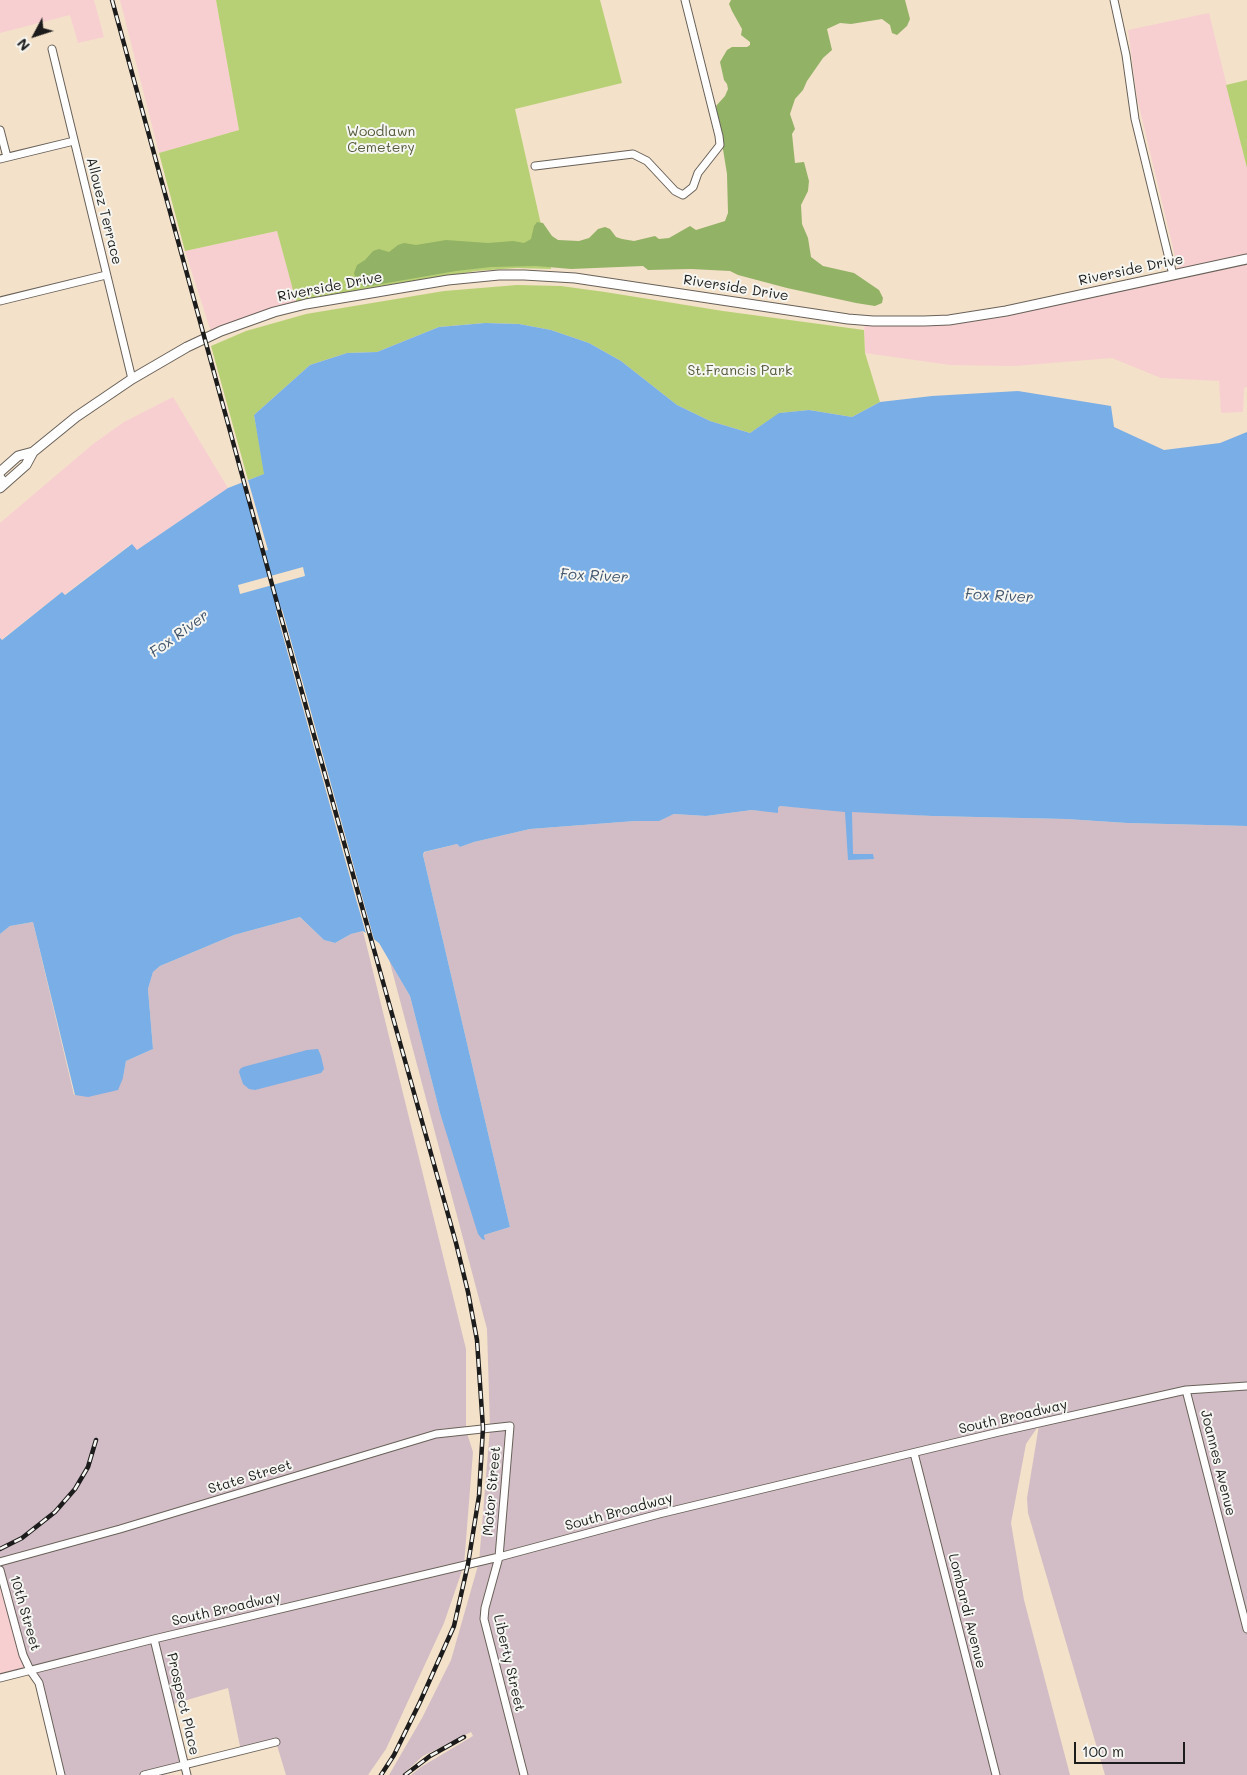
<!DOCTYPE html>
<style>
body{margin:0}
#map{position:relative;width:1247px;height:1775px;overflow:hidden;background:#f4e1c9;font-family:Mali,sans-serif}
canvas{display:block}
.north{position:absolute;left:10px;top:10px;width:50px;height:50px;-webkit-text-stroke:4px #f6f6f2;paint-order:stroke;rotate:230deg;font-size:14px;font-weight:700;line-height:20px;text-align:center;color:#1c1c1c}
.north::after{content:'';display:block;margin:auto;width:18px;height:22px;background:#1c1c1c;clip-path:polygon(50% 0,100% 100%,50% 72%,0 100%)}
.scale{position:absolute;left:1074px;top:1742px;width:111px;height:22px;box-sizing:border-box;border:2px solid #1c1c1c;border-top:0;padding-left:6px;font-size:15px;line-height:18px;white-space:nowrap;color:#1c1c1c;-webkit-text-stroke:4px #f6f6f2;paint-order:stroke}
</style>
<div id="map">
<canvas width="1247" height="1775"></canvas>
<div class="north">N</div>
<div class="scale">100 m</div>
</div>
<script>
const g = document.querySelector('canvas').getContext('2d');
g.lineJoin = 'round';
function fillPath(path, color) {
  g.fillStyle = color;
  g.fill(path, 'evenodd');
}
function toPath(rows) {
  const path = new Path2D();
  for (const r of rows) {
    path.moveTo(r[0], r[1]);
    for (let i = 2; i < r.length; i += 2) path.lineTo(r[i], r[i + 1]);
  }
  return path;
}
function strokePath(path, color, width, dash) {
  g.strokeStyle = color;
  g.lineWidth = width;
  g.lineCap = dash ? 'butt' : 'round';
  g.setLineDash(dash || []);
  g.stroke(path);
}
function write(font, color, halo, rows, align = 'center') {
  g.font = font + ' Mali,sans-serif';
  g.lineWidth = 4;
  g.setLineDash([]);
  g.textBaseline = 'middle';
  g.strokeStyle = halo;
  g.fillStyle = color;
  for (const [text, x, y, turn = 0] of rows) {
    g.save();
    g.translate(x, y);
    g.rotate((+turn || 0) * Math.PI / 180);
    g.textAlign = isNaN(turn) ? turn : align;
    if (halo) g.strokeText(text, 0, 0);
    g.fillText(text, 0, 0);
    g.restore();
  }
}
fillPath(toPath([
 [0,0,94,0,104,37,78,43,70,15,0,33],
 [120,0,216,0,239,130,159,153],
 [1209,13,1247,168,1247,387,1244,388,1243,412,1221,413,1219,381,1161,378,1112,358,1014,366,950,365,865,353,864,320,949,320,1179,273,1137,98,1128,30],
 [277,231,298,306,212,335,185,251],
 [173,397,228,488,137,550,131,544,64,595,62,592,1,640,0,638,0,523,93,444,124,422],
 [0,1570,30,1670,0,1678]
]), '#f7cfd1');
fillPath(toPath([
 [780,806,932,816,1066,819,1127,823,1247,826,1247,1775,1105,1775,1028,1513,1027,1498,1039,1425,1026,1444,1011,1523,1024,1600,1070,1775,411,1775,421,1767,473,1736,471,1732,423,1756,402,1775,389,1775,422,1718,451,1660,479,1562,490,1428,487,1329,389,959,410,996,440,1113,485,1239,484,1235,510,1227,423,855,425,852,457,844,460,847,474,842,530,829,635,821,658,821,674,814,706,816,752,810,778,812,778,808],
 [300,917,324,940,335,943,351,934,363,931,466,1349,466,1430,473,1452,464,1565,444,1623,386,1749,368,1775,286,1775,276,1742,241,1751,228,1688,170,1705,184,1765,144,1775,61,1775,39,1683,30,1670,0,1570,0,934,10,926,33,922,74,1095,123,1078,126,1061,153,1049,148,989,153,972,160,966,234,935]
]), '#d2bdc6');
fillPath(toPath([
 [216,0,600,0,622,83,515,109,551,269,517,268,476,271,296,301,277,231,185,251,159,153,239,130],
 [1247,80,1247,168,1226,85],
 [517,285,561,286,605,292,723,311,864,330,865,353,880,402,852,417,809,410,780,413,750,433,710,421,677,405,621,361,589,343,551,330,519,324,485,323,439,327,377,352,347,353,310,365,254,415,265,474,248,480,211,346,246,331,306,314,444,291]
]), '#b8d075');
fillPath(toPath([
 [731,0,905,0,910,19,907,26,897,35,892,33,890,25,882,19,851,24,840,23,827,29,832,50,823,58,807,81,803,90,795,99,790,114,795,129,792,134,795,163,804,162,809,181,808,191,801,205,802,224,808,238,811,257,823,266,854,273,879,290,883,298,882,303,875,306,856,303,787,288,738,275,730,271,691,269,648,270,643,266,571,269,536,266,491,267,456,271,364,287,356,280,354,273,357,265,365,260,373,251,379,249,389,252,398,245,404,243,416,245,446,240,488,243,513,241,524,243,531,239,534,226,537,222,543,223,552,236,558,240,579,241,589,238,598,229,605,227,610,229,616,237,622,239,634,241,655,236,659,239,669,238,690,226,696,230,725,221,728,213,727,174,716,106,725,96,728,89,727,84,724,80,720,62,727,50,732,47,747,47,750,45,750,42,741,35,742,29,732,11,729,4]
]), '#92b266');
fillPath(toPath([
 [485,323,519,324,551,330,589,343,621,361,677,405,710,421,750,433,779,413,809,410,852,417,880,402,932,396,1018,391,1111,406,1114,427,1164,450,1220,443,1247,432,1247,826,1127,823,1066,819,932,816,852,812,853,854,873,854,874,859,848,860,845,812,780,806,778,808,778,813,752,810,706,816,674,814,659,821,635,821,530,829,474,842,460,847,457,844,424,852,423,855,510,1227,484,1235,485,1240,482,1239,478,1234,440,1113,410,996,379,943,363,931,351,934,335,943,324,940,300,917,234,935,160,966,153,972,148,989,153,1049,126,1061,123,1078,118,1090,88,1097,75,1095,33,922,10,926,0,934,0,638,2,640,62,592,65,595,132,544,137,550,228,488,264,474,254,415,310,365,347,353,377,352,439,327],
 [318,1049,321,1056,324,1069,321,1073,255,1090,249,1089,243,1084,239,1072,240,1069,243,1067,307,1050]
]), '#79aee7');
fillPath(toPath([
 [248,480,268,550,262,551,242,482],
 [303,567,305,576,240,594,238,585],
 [282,609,308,701,375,943,367,937,354,892,276,611]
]), '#f4e1c9');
const minor = toPath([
 [1114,0,1126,55,1135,119,1173,275],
 [52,49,132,379],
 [0,130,7,157],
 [0,159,74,141],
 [535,166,633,154,647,161,675,191,683,195,693,187,698,173,720,145,719,136,685,0],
 [0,301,106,275],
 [0,476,5,483],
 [1186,1390,1247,1629],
 [914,1453,996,1775],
 [0,1562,120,1529,436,1434,510,1426,499,1557,485,1608,484,1619,524,1775],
 [0,1570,23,1655,30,1670,39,1683,61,1775],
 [154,1639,187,1775],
 [0,1678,154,1639,499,1557,659,1514,999,1432,1186,1390,1247,1386],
 [144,1775,276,1742]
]);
const major = toPath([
 [0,472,18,456,33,452],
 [0,488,26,465,33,452,76,417,132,379,187,347,221,331,274,312,306,304,448,280,499,275,524,275,575,278,848,319,873,321,924,321,949,320,1006,311,1247,259]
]);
strokePath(minor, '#686159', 9);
strokePath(major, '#686159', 11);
strokePath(minor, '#fff', 7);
strokePath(major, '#fff', 9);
const rail = toPath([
 [112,0,279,610,456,1243,468,1292,477,1340,483,1428,479,1496,468,1564,454,1626,420,1702,394,1755,381,1775],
 [0,1549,22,1538,55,1512,75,1489,88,1467,96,1440],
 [405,1775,430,1756,464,1737]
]);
strokePath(rail, '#1c1c1c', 4.5);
strokePath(rail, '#f6f6f2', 2.5, [8]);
write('14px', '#535b3b', '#f6f6f2', [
 ["Woodlawn",381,132],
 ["Cemetery",381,148],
 ["St.Francis Park",740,371]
]);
write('14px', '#1c1c1c', '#f6f6f2', [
 ["Allouez Terrace",104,211,76],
 ["Riverside Drive",1131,270,-12],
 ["Riverside Drive",330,287,-11],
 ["Riverside Drive",736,288,9],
 ["South Broadway",1013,1417,-13],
 ["Joannes Avenue",1218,1463,76],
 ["State Street",250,1477,-17],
 ["Motor Street",492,1491,-85],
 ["South Broadway",619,1512,-15],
 ["South Broadway",226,1609,-13],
 ["Lombardi Avenue",967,1611,76],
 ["10th Street",25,1613,74],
 ["Liberty Street",509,1663,77],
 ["Prospect Place",183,1704,77]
]);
write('italic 15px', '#41566d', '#f6f6f2', [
 ["Fox River",594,576,3],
 ["Fox River",999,596,3],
 ["Fox River",179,634,-36]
]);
</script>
